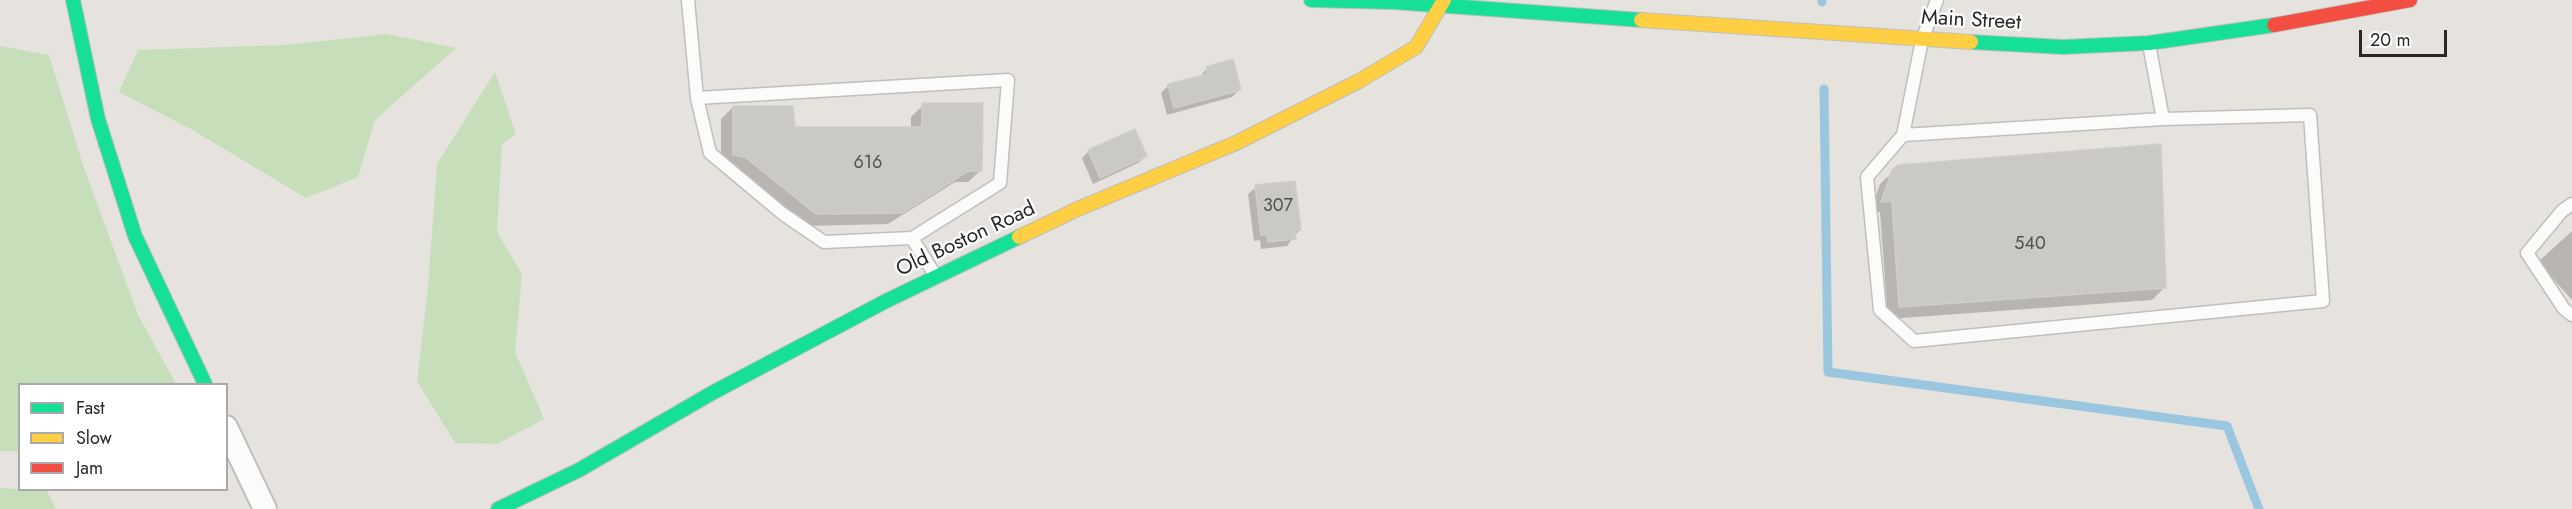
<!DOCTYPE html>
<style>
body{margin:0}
#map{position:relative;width:2572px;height:509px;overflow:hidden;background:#e6e3de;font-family:Jost,sans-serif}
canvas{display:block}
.legend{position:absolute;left:18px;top:383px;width:210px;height:108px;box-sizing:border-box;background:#fff;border:2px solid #a9a9a9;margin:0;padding:8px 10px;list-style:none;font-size:18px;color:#282828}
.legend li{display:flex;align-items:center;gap:12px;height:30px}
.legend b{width:30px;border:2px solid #a9a9a9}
.scale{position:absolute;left:2359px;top:30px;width:88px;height:27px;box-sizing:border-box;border:3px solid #282828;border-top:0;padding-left:8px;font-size:18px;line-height:21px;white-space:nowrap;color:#282828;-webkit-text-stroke:4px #fff;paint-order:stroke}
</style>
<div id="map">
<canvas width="2572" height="509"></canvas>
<ul class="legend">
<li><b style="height:8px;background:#16e098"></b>Fast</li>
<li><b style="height:8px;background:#ffcf43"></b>Slow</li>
<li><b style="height:8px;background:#f24e42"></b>Jam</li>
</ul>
<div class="scale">20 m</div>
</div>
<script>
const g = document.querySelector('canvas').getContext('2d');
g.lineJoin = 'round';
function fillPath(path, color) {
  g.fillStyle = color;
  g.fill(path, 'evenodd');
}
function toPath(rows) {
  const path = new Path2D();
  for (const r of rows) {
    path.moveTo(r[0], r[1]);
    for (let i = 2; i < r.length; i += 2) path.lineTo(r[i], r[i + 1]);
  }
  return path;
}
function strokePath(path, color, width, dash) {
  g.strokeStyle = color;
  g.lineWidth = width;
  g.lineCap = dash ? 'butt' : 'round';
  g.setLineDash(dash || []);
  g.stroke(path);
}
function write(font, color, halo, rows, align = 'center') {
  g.font = font + ' Jost,sans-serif';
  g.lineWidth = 4.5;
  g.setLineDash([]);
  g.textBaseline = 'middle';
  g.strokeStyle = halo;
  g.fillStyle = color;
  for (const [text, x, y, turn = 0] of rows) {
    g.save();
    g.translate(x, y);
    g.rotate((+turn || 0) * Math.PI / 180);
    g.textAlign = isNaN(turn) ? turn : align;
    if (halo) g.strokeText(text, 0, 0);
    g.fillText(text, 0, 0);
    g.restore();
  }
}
fillPath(toPath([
 [387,34,456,48,375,120,358,177,306,198,189,128,119,92,138,50,285,45],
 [0,46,49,55,83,165,138,315,176,384,20,384,19,451,0,451],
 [495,72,516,134,502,144,497,232,522,274,515,352,544,419,497,444,455,443,417,381,428,287,437,164],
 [0,488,47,491,56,509,0,509]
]), '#c6deba');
fillPath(toPath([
 [1207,68,1239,90,1232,97,1167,115,1161,93,1169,85,1200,77],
 [923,105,981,170,968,182,955,182,888,224,804,226,721,167,721,119,733,107,793,128,911,129,911,117],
 [1089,151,1146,156,1138,163,1093,184,1082,158],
 [1898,167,2164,288,2152,300,1888,319,1880,212,1870,213,1880,184],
 [1256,187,1300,229,1287,246,1261,249,1260,240,1254,241,1248,194],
 [2572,231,2572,300,2538,262]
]), '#0003');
strokePath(toPath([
 [1822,0,1822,2],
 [1824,89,1828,372,2227,426,2259,509]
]), '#9ac7df', 9);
const building = toPath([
 [1233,59,1241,90,1174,108,1168,84,1208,74,1206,67,1233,59],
 [922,103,983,103,982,171,968,171,902,213,816,214,745,157,733,155,733,106,793,106,795,127,922,127,922,103],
 [1135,129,1147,156,1100,178,1088,150,1135,129],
 [2161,144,2166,288,1899,307,1892,201,1881,202,1892,170,1898,165,2161,144],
 [1295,181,1301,230,1295,230,1296,239,1268,242,1267,234,1261,235,1255,185,1295,181]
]);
fillPath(building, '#cbc9c5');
strokePath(building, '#d0ceca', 1.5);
const lane = toPath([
 [688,0,697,98,1008,80,1000,183,912,238,824,242,783,214,710,153,697,98],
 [1937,0,1922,40,1903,135,2163,119,2149,44],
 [1903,135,1867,177,1880,310,1914,341,2323,301,2310,115,2163,119],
 [2572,204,2562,211,2527,253,2564,309,2572,315],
 [912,238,935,275]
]);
const street = toPath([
 [226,427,265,509]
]);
const fast = toPath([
 [73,0,98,119,135,236,205,384],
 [1311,0,1393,2,1641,20],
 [1971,42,2063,47,2149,43,2274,25],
 [498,509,579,470,712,393,886,301,1019,237]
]);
const slow = toPath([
 [1641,20,1971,42],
 [1019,237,1080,208,1236,143,1359,81,1416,47,1444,0]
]);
const jam = toPath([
 [2274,25,2410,0]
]);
strokePath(lane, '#c0bfbf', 15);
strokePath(street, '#c0bfbf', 26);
strokePath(fast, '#c0bfbf', 16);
strokePath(slow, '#c0bfbf', 16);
strokePath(jam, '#c0bfbf', 16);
strokePath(lane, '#fbfbfa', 12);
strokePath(street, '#fbfbfa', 22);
strokePath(fast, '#16e098', 14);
strokePath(slow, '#ffcf43', 14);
strokePath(jam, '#f24e42', 14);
write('18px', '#525251', null, [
 ["616",868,164],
 ["307",1278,207],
 ["540",2030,245]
]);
write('21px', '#282828', '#fff', [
 ["Main Street",1971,21,3],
 ["Old Boston Road",966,240,-25]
]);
</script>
